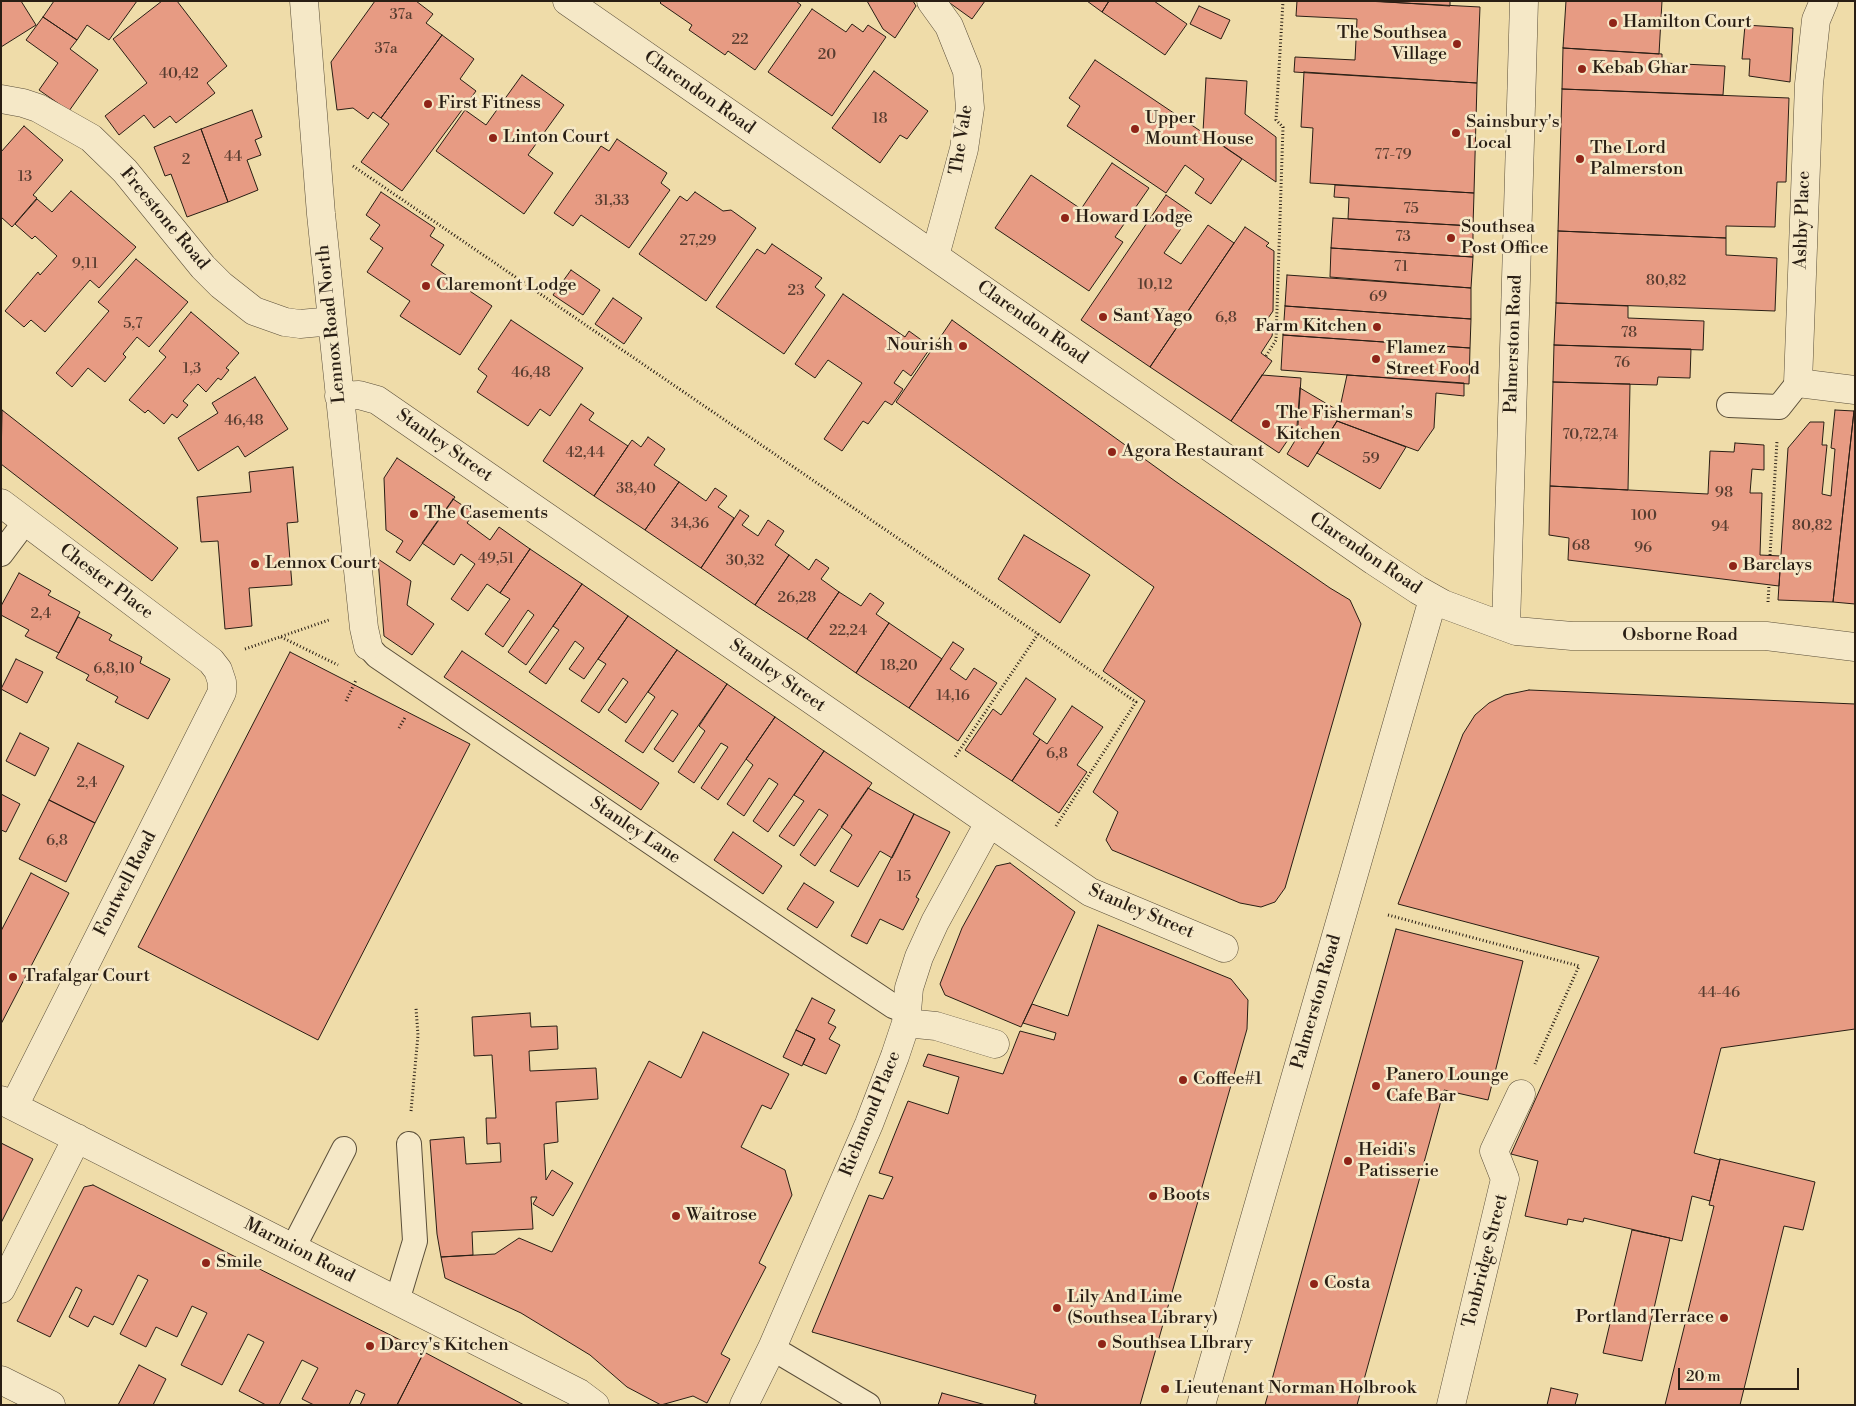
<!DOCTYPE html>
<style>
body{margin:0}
#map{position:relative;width:1856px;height:1406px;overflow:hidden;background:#efdca9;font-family:"Libre Bodoni",serif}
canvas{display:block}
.frame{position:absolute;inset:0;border:2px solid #291e14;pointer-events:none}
.scale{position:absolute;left:1678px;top:1368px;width:121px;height:22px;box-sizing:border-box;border:2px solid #291e14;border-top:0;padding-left:6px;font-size:15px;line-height:18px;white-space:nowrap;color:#291e14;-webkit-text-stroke:4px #f5e8c7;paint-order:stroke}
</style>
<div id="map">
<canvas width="1856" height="1406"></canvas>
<div class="frame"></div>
<div class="scale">20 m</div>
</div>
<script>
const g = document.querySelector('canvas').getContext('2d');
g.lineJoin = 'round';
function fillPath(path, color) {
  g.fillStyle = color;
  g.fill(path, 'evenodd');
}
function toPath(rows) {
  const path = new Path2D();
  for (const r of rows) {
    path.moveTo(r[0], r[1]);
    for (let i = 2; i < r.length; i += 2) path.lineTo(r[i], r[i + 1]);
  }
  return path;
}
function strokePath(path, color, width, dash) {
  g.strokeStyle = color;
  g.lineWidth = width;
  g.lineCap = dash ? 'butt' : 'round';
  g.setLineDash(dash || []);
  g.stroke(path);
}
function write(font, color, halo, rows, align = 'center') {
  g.font = font + ' "Libre Bodoni",serif';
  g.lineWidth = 5;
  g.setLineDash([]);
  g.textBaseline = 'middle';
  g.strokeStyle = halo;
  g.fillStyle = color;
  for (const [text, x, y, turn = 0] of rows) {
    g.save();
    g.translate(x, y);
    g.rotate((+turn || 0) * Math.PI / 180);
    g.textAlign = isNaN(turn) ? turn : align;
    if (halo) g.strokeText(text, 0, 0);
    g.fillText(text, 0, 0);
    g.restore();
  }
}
const building = toPath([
 [1,1,21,1,36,25,1,47,1,1],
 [54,1,137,1,109,40,87,25,77,40,43,17,54,1],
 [162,1,177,1,227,66,207,83,215,93,176,123,170,116,154,128,144,115,119,135,105,116,147,83,113,39,162,1],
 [375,1,416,1,433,14,426,23,442,35,381,118,373,112,368,119,353,108,337,110,331,62,375,1],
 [662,1,796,1,801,5,755,70,728,51,725,55,689,30,692,25,660,3,662,1],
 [867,1,913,1,916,6,895,38,883,29,867,1],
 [947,1,985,1,972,19,947,1],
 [1087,1,1109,1,1102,12,1087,1],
 [1109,1,1154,1,1187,24,1165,55,1102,12,1109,1],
 [1297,1,1366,1,1480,7,1477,83,1294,72,1295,57,1355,60,1357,19,1296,16,1297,1],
 [1373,1,1450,1,1450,6,1373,1],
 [1566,1,1662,1,1659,54,1563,48,1566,1],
 [1199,6,1230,20,1221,39,1190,24,1199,6],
 [812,9,846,32,852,24,863,32,868,25,886,37,832,116,768,72,812,9],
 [43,17,77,40,70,49,98,70,69,111,39,90,58,63,26,40,43,17],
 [1745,25,1793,28,1790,82,1749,76,1750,59,1742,59,1745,25],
 [442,35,474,59,460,79,476,91,402,191,361,162,389,124,381,118,442,35],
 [1563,48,1662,54,1662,63,1725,66,1723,95,1562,89,1563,48],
 [1095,60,1242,159,1211,204,1195,193,1204,179,1185,165,1166,193,1067,126,1080,106,1069,98,1095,60],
 [874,71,928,111,907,139,900,135,880,163,832,128,874,71],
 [1304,72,1477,83,1474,193,1310,183,1313,128,1301,127,1304,72],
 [522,75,564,105,528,155,553,173,524,214,436,151,465,110,486,125,522,75],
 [1206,78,1247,81,1245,114,1276,137,1276,182,1203,132,1206,78],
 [1562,89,1789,98,1786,182,1777,182,1775,227,1726,226,1726,238,1558,231,1562,89],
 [252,110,262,137,255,140,261,155,247,160,258,190,228,202,201,129,252,110],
 [24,126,63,160,33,195,37,198,12,227,1,217,1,152,24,126],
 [201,129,228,202,187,217,171,174,165,176,154,147,201,129],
 [617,139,667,173,661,183,670,190,629,248,581,215,573,226,554,213,601,146,609,151,617,139],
 [1112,163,1149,188,1115,237,1123,242,1089,291,995,228,1031,175,1081,209,1112,163],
 [1335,185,1474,193,1473,226,1348,219,1349,198,1334,197,1335,185],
 [71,191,136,247,99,288,90,280,45,332,31,320,24,327,5,311,38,272,40,275,57,256,35,236,32,239,15,224,37,199,52,212,71,191],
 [381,192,435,228,430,236,444,245,431,265,492,306,460,355,400,316,410,301,367,272,383,248,370,239,380,225,366,215,381,192],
 [695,192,723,211,731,210,756,228,706,301,639,254,680,196,687,201,695,192],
 [1166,195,1192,213,1164,253,1181,264,1208,225,1234,243,1150,367,1081,320,1166,195],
 [1333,218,1473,226,1473,257,1331,248,1333,218],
 [1245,227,1269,243,1266,246,1274,251,1273,311,1264,324,1273,330,1272,336,1261,353,1272,361,1231,421,1150,367,1245,227],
 [1558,231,1726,238,1726,255,1777,258,1775,311,1556,303,1558,231],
 [772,244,822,278,815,287,825,295,784,354,716,307,757,249,765,254,772,244],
 [1331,248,1473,257,1471,288,1330,277,1331,248],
 [136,259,188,302,149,347,137,337,123,354,126,357,105,382,88,368,72,387,56,373,109,311,98,302,136,259],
 [571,270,600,290,583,315,553,295,571,270],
 [1287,275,1471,288,1471,319,1285,306,1287,275],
 [843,294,905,337,909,331,931,347,911,376,903,370,894,383,903,389,892,405,885,401,868,424,863,421,842,451,824,439,862,383,828,360,815,378,795,364,843,294],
 [613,298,642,318,624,344,595,324,613,298],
 [1556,303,1628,306,1628,318,1704,321,1703,350,1554,345,1556,303],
 [1285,306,1471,319,1470,348,1283,335,1285,306],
 [191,312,239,353,226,368,229,370,221,380,218,378,206,392,198,384,183,401,188,405,177,418,172,414,164,424,148,410,145,413,129,400,166,357,159,351,191,312],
 [511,320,583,368,550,416,540,409,528,426,477,392,487,376,478,369,511,320],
 [952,320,1175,481,1330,588,1350,600,1361,624,1285,888,1275,902,1261,907,1240,903,1112,850,1106,840,1118,812,1093,792,1145,701,1103,671,1154,587,896,402,952,320],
 [1283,335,1470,348,1469,384,1281,370,1283,335],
 [1554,345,1691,349,1690,378,1658,377,1657,385,1553,382,1554,345],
 [1262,375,1301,378,1298,425,1279,453,1231,421,1262,375],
 [1347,375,1464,383,1464,396,1436,393,1434,428,1418,451,1337,421,1347,375],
 [255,377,288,429,245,457,238,446,198,471,178,438,218,413,212,403,255,377],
 [1553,382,1630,384,1628,490,1550,486,1553,382],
 [1300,388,1339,411,1337,421,1308,467,1287,454,1302,429,1297,426,1300,388],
 [581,404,594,413,589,420,628,446,594,496,543,461,581,404],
 [2,410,178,548,152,581,1,464,2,410],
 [1835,410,1854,411,1833,602,1778,600,1788,448,1810,422,1824,422,1822,445,1827,445,1822,494,1831,496,1835,449,1831,448,1835,410],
 [1854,411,1855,411,1855,604,1833,602,1854,411],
 [1337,421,1406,447,1380,489,1317,453,1337,421],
 [648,437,665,449,654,465,679,482,645,530,594,496,632,440,641,447,648,437],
 [1735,443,1764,445,1764,470,1752,469,1750,493,1762,493,1760,555,1781,556,1779,586,1568,560,1569,538,1549,535,1550,486,1708,494,1710,451,1734,452,1735,443],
 [397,458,455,497,410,561,396,552,403,541,386,530,384,478,397,458],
 [293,467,298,522,287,523,292,585,249,588,252,626,225,629,218,541,201,542,197,497,251,492,249,472,293,467],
 [679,482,706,501,715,488,727,496,718,507,734,518,701,568,645,530,679,482],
 [453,499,474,513,467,523,490,540,499,527,530,549,500,593,487,584,468,611,451,599,475,564,461,554,454,565,422,543,453,499],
 [740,510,749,516,742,525,758,536,768,520,784,531,775,545,789,555,755,605,701,568,740,510],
 [1024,535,1090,575,1060,623,998,579,1024,535],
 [530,549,582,584,526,665,508,652,534,615,528,610,503,647,485,634,510,599,500,593,530,549],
 [789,555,809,570,816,559,829,568,821,579,839,592,807,639,755,605,789,555],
 [378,559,411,581,407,605,434,624,412,655,384,636,378,559],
 [19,573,51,591,48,595,80,612,59,653,25,636,29,630,1,615,1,606,19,573],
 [582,584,628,616,584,679,569,669,584,648,575,641,546,684,529,672,559,630,553,626,582,584],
 [839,592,861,606,870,593,884,603,876,614,889,623,856,673,807,639,839,592],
 [628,616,677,650,626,723,608,710,628,682,623,678,599,713,581,701,606,664,598,659,628,616],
 [78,617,112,635,109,640,142,657,140,663,170,679,148,719,115,702,118,697,86,680,89,675,56,658,78,617],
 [889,623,942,659,909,708,856,673,889,623],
 [953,642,964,649,950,669,966,680,974,668,997,683,958,741,909,708,953,642],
 [677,650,727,684,673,762,654,749,678,714,672,710,643,753,625,741,655,697,648,692,677,650],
 [462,651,659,783,641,810,444,677,462,651],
 [290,652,470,744,318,1040,138,947,290,652],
 [16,659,43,672,27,703,1,689,16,659],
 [1026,678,1056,699,1033,734,1040,739,1012,781,965,750,993,709,1001,715,1026,678],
 [727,684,775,717,718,800,701,788,728,747,721,743,694,783,678,772,705,731,699,726,727,684],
 [1529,690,1855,704,1855,1029,1721,1048,1694,1153,1720,1160,1710,1201,1692,1196,1682,1241,1584,1218,1583,1222,1568,1219,1567,1225,1525,1216,1538,1161,1511,1154,1599,957,1398,904,1463,734,1475,715,1489,703,1505,695,1529,690],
 [1072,706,1103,727,1077,765,1087,772,1059,813,1012,781,1040,739,1047,744,1072,706],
 [775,717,824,751,768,832,753,821,778,784,769,778,744,816,727,804,753,765,746,759,775,717],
 [20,733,49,748,35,776,6,761,20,733],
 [78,743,124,766,95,823,49,800,78,743],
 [824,751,872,783,815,866,800,855,828,815,819,809,794,846,779,836,804,801,794,795,824,751],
 [868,788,914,814,892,858,880,851,858,887,830,871,852,835,841,827,868,788],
 [1,794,20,804,6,832,1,830,1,794],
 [49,800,95,823,66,882,19,859,49,800],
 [914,814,950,832,916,897,919,899,903,930,880,919,867,944,851,936,914,814],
 [733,832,782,866,763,894,714,860,733,832],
 [1010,863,1075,912,1021,1027,945,995,940,984,962,928,996,866,1010,863],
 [31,873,69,893,1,1024,1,931,31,873],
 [804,883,834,902,817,928,787,909,804,883],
 [1098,925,1231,979,1248,1000,1247,1029,1140,1405,1040,1405,1034,1403,1036,1395,812,1332,869,1195,883,1199,893,1177,879,1173,908,1101,948,1114,959,1077,923,1066,928,1054,1003,1074,1020,1031,1054,1040,1056,1033,1023,1023,1032,1004,1068,1016,1098,925],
 [1396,929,1523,961,1488,1100,1444,1090,1357,1405,1265,1405,1396,929],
 [812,998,835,1010,828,1023,836,1027,829,1039,840,1045,826,1074,803,1064,815,1039,796,1030,812,998],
 [530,1013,531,1027,557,1026,558,1049,529,1051,530,1071,596,1068,598,1099,556,1102,558,1142,544,1144,546,1180,552,1170,573,1183,553,1216,533,1204,537,1197,531,1197,533,1229,472,1232,473,1255,441,1257,437,1234,430,1140,464,1137,466,1164,501,1162,500,1143,487,1144,486,1118,496,1118,492,1055,474,1056,472,1017,530,1013],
 [796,1030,815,1039,802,1066,783,1057,796,1030],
 [703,1032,789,1074,771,1109,762,1105,741,1147,785,1170,792,1195,759,1263,766,1267,721,1354,730,1359,707,1403,693,1396,661,1405,627,1387,590,1355,521,1313,445,1278,441,1257,495,1254,519,1238,552,1252,649,1061,681,1078,703,1032],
 [1,1143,33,1159,1,1223,1,1143],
 [1720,1159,1815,1182,1803,1230,1784,1226,1740,1405,1665,1405,1714,1206,1709,1205,1720,1159],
 [93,1185,424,1352,397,1405,360,1405,365,1394,356,1390,349,1405,314,1405,302,1399,318,1368,302,1360,279,1405,266,1405,239,1391,264,1342,248,1334,222,1385,196,1372,181,1365,207,1313,192,1306,177,1337,156,1327,146,1347,120,1334,148,1280,138,1275,113,1325,94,1316,88,1327,69,1317,82,1290,76,1287,50,1337,17,1321,84,1187,93,1185],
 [1632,1230,1670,1238,1642,1361,1603,1353,1632,1230],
 [424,1352,524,1405,397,1405,424,1352],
 [139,1365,166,1379,153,1405,118,1405,139,1365],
 [1551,1388,1578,1394,1575,1405,1547,1405,1551,1388],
 [942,1393,986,1405,938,1405,942,1393]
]);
fillPath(building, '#e79b83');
strokePath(building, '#291e14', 1);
const lane = toPath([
 [1729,405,1779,407,1798,383],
 [1,554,25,522],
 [368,646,377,656,833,966,893,1006,906,1011],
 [293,1248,344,1149],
 [397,1301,415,1241,409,1144],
 [772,1348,868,1405]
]);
const street = toPath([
 [304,1,321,214,364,628,368,646],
 [567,1,1374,561,1418,590,1443,604,1516,631,1572,636,1766,636,1855,647],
 [931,1,949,26,967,71,970,108,964,149,935,256],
 [1824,1,1816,20,1809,84,1798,383,1855,390],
 [1,99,23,103,38,108,91,138,125,171,203,267,221,285,254,311,285,322,300,324,332,321],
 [339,396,359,395,377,400,1090,892,1224,948],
 [1,503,211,661,218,670,222,682,222,692,217,702,14,1106],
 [1506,627,1524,1],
 [906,1023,936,1026,995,1044],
 [1,1100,579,1393,595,1405],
 [1,1289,77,1138],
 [1,1380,51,1405],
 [744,1405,772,1348,869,1124,895,1056,906,1023,909,988,919,957,935,922,989,823],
 [1201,1405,1433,599],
 [1451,1405,1505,1179,1494,1151,1521,1094]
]);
strokePath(lane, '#5a4e39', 26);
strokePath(street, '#5a4e39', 29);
strokePath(toPath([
 [353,166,1038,634,955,757],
 [1266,356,1276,340,1283,127,1276,120,1283,1],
 [1770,555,1777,441],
 [1768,602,1769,585],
 [1038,634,1136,702,1056,826],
 [281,637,338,665],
 [245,649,329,620],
 [346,701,356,680],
 [399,728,406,716],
 [1388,915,1579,966,1535,1064],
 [411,1111,418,1035,416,1008]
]), '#291e14', 3, [1, 2.5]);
strokePath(lane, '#f5e8c7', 24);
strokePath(street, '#f5e8c7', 28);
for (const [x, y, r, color] of [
 [1613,23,5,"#8f2418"],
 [1457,44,5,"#8f2418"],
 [1582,69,5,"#8f2418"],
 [428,104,5,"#8f2418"],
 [1135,129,5,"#8f2418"],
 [1456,133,5,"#8f2418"],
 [493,138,5,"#8f2418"],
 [1580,159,5,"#8f2418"],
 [1065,218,5,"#8f2418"],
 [1451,238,5,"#8f2418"],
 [426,286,5,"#8f2418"],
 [1103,317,5,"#8f2418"],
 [1377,327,5,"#8f2418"],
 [963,346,5,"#8f2418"],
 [1376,359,5,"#8f2418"],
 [1266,424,5,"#8f2418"],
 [1112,452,5,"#8f2418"],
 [414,514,5,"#8f2418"],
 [255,564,5,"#8f2418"],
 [1733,566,5,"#8f2418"],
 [13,977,5,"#8f2418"],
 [1183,1080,5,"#8f2418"],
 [1376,1086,5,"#8f2418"],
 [1348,1161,5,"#8f2418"],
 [1153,1196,5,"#8f2418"],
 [676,1216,5,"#8f2418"],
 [206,1263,5,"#8f2418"],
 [1314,1284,5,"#8f2418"],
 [1057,1308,5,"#8f2418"],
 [1724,1318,5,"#8f2418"],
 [1102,1344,5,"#8f2418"],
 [370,1346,5,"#8f2418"],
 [1165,1389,5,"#8f2418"]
]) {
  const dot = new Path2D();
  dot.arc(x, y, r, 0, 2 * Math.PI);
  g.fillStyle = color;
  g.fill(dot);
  strokePath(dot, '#f5e8c7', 2);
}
write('15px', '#583d30', null, [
 ["37a",401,15],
 ["22",740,40],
 ["37a",386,49],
 ["20",827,55],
 ["40,42",179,74],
 ["18",880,119],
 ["77-79",1393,155],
 ["44",233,157],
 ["2",186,160],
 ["13",25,177],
 ["31,33",612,201],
 ["75",1411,209],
 ["73",1403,237],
 ["27,29",698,241],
 ["9,11",85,264],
 ["71",1401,267],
 ["80,82",1666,281],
 ["10,12",1155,285],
 ["23",796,291],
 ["69",1378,297],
 ["6,8",1226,318],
 ["5,7",133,324],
 ["78",1629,333],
 ["76",1622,363],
 ["1,3",192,369],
 ["46,48",531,373],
 ["46,48",244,421],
 ["70,72,74",1590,435],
 ["42,44",585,453],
 ["59",1371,459],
 ["38,40",636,489],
 ["98",1724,493],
 ["100",1644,516],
 ["34,36",690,524],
 ["80,82",1812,526],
 ["94",1720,527],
 ["68",1581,546],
 ["96",1643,548],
 ["49,51",496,559],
 ["30,32",745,561],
 ["26,28",797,598],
 ["2,4",41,614],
 ["22,24",848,631],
 ["18,20",899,666],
 ["6,8,10",114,669],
 ["14,16",953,696],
 ["6,8",1057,754],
 ["2,4",87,783],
 ["6,8",57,841],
 ["15",904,877],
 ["44-46",1719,993]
]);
write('18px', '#291e14', '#f5e8c7', [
 ["Hamilton Court",1623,23],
 ["The Southsea",1447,34,"right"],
 ["Village",1447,55,"right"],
 ["Kebab Ghar",1592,69],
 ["First Fitness",438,104],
 ["Upper",1145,119],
 ["Mount House",1145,140],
 ["Sainsbury's",1466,123],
 ["Local",1466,144],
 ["Linton Court",503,138],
 ["The Lord",1590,149],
 ["Palmerston",1590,170],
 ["Howard Lodge",1075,218],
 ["Southsea",1461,228],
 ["Post Office",1461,249],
 ["Claremont Lodge",436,286],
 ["Sant Yago",1113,317],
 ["Farm Kitchen",1367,327,"right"],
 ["Nourish",953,346,"right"],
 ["Flamez",1386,349],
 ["Street Food",1386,370],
 ["The Fisherman's",1276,414],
 ["Kitchen",1276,435],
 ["Agora Restaurant",1122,452],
 ["The Casements",424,514],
 ["Lennox Court",265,564],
 ["Barclays",1743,566],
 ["Trafalgar Court",23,977],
 ["Panero Lounge",1386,1076],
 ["Cafe Bar",1386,1097],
 ["Coffee#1",1193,1080],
 ["Heidi's",1358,1151],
 ["Patisserie",1358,1172],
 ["Boots",1163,1196],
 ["Waitrose",686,1216],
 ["Smile",216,1263],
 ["Costa",1324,1284],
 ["Lily And Lime",1067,1298],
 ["(Southsea Library)",1067,1319],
 ["Portland Terrace",1714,1318,"right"],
 ["Southsea LIbrary",1112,1344],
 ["Darcy's Kitchen",380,1346],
 ["Lieutenant Norman Holbrook",1175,1389]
], 'left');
write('18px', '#291e14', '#f5e8c7', [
 ["Clarendon Road",699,93,35],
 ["The Vale",962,140,-81],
 ["Freestone Road",164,219,50],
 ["Ashby Place",1803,220,-88],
 ["Clarendon Road",1032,323,35],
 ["Lennox Road North",332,324,-96],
 ["Palmerston Road",1514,344,-88],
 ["Stanley Street",444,446,35],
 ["Clarendon Road",1365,554,34],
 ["Chester Place",106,582,37],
 ["Osborne Road",1680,636],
 ["Stanley Street",777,676,35],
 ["Stanley Lane",635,831,34],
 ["Fontwell Road",126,884,-63],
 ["Stanley Street",1141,912,23],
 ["Palmerston Road",1317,1002,-74],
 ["Richmond Place",871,1114,-68],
 ["Marmion Road",299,1251,27],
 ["Tonbridge Street",1486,1261,-76]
]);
</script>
